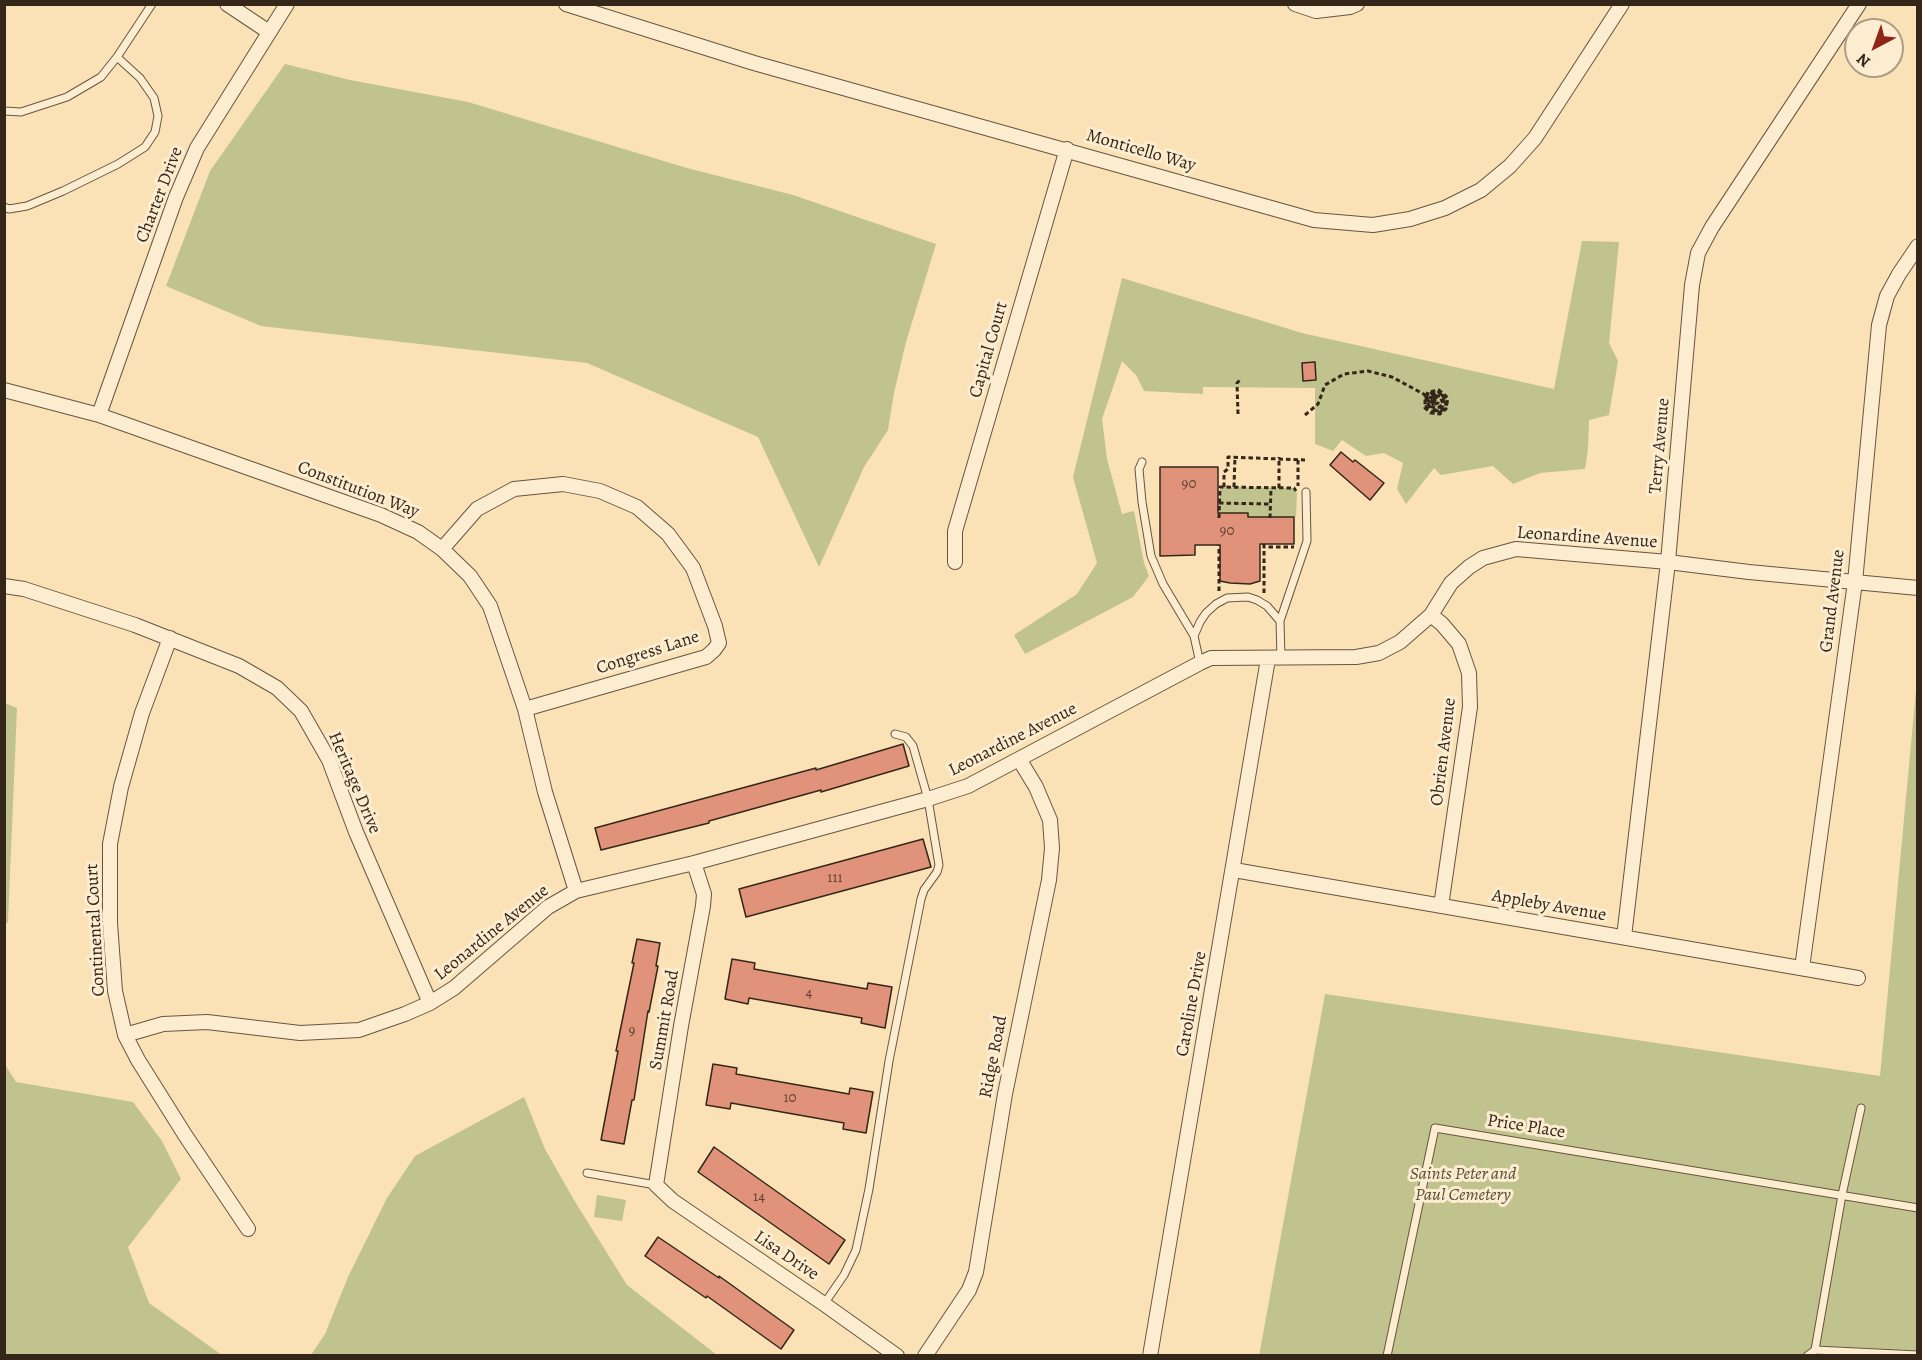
<!DOCTYPE html>
<style>
body{margin:0}
#map{position:relative;width:1922px;height:1360px;overflow:hidden;background:#fae2b6;font-family:Alegreya,serif}
canvas{display:block}
.frame{position:absolute;inset:0;border:6px solid #34271a;pointer-events:none}
.north{position:absolute;left:1844px;top:18px;width:60px;height:60px;box-sizing:border-box;background:#fcecd0;border:2px solid #ac9d87;border-radius:50%;rotate:221deg;font-size:16px;font-weight:700;line-height:24px;text-align:center;color:#34271a}
.north::after{content:'';display:block;margin:auto;width:21px;height:27px;background:#8f2418;clip-path:polygon(50% 0,100% 100%,50% 72%,0 100%)}
</style>
<div id="map">
<canvas width="1922" height="1360"></canvas>
<div class="frame"></div>
<div class="north">N</div>
</div>
<script>
const g = document.querySelector('canvas').getContext('2d');
g.lineJoin = 'round';
function fillPath(path, color) {
  g.fillStyle = color;
  g.fill(path, 'evenodd');
}
function toPath(rows) {
  const path = new Path2D();
  for (const r of rows) {
    path.moveTo(r[0], r[1]);
    for (let i = 2; i < r.length; i += 2) path.lineTo(r[i], r[i + 1]);
  }
  return path;
}
function strokePath(path, color, width, dash) {
  g.strokeStyle = color;
  g.lineWidth = width;
  g.lineCap = dash ? 'butt' : 'round';
  g.setLineDash(dash || []);
  g.stroke(path);
}
function write(font, color, halo, rows, align = 'center') {
  g.font = font + ' Alegreya,serif';
  g.lineWidth = 6;
  g.setLineDash([]);
  g.textBaseline = 'middle';
  g.strokeStyle = halo;
  g.fillStyle = color;
  for (const [text, x, y, turn = 0] of rows) {
    g.save();
    g.translate(x, y);
    g.rotate((+turn || 0) * Math.PI / 180);
    g.textAlign = isNaN(turn) ? turn : align;
    if (halo) g.strokeText(text, 0, 0);
    g.fillText(text, 0, 0);
    g.restore();
  }
}
fillPath(toPath([
 [285,64,350,80,468,102,687,168,793,195,936,244,906,342,894,393,888,430,864,467,819,567,758,437,587,363,261,326,166,286,210,171],
 [1582,241,1619,242,1609,343,1618,361,1609,415,1589,420,1588,449,1585,469,1540,473,1513,484,1493,466,1441,475,1434,468,1406,504,1397,489,1403,463,1384,453,1366,456,1342,440,1333,451,1315,444,1315,388,1203,387,1203,394,1144,391,1136,375,1122,361,1102,419,1107,459,1122,514,1134,511,1144,563,1149,576,1133,597,1025,654,1014,635,1077,594,1097,563,1073,477,1122,278,1302,333,1554,389],
 [1220,487,1294,488,1297,493,1296,517,1248,517,1247,513,1232,513,1219,518],
 [1917,680,1917,1355,1259,1356,1325,994,1880,1076],
 [5,703,17,708,8,922,5,925],
 [4,1063,16,1082,133,1102,162,1141,181,1179,128,1247,149,1303,222,1355,5,1355],
 [524,1097,545,1149,574,1200,627,1285,717,1355,311,1355,325,1334,348,1277,387,1198,415,1156],
 [597,1195,626,1200,622,1221,594,1217]
]), '#c0c38d');
const building = toPath([
 [1315,362,1316,380,1303,381,1302,363,1315,362],
 [1341,452,1353,462,1355,460,1384,483,1370,500,1330,465,1341,452],
 [1160,467,1218,467,1218,513,1248,513,1248,517,1294,517,1294,544,1260,544,1260,581,1250,584,1230,583,1220,581,1220,545,1195,545,1195,555,1160,556,1160,467],
 [903,744,909,766,821,792,821,790,709,821,709,823,601,850,595,828,816,768,816,770,903,744],
 [923,839,931,867,746,917,739,889,923,839],
 [637,939,660,943,656,966,658,966,649,1012,648,1011,634,1100,632,1100,624,1144,601,1140,618,1051,616,1051,634,963,632,963,637,939],
 [732,959,755,963,754,969,867,989,868,983,892,987,885,1028,861,1023,862,1018,749,998,748,1004,725,999,732,959],
 [713,1064,737,1068,736,1074,849,1094,850,1088,873,1092,866,1133,843,1129,844,1123,731,1103,730,1109,706,1105,713,1064],
 [714,1147,845,1240,829,1264,698,1172,714,1147],
 [658,1237,719,1278,719,1276,794,1330,781,1349,707,1296,706,1298,645,1256,658,1237]
]);
fillPath(building, '#e0937a');
strokePath(building, '#34271a', 1.5);
const service = toPath([
 [4,111,21,112,67,97,101,77,117,57,152,4],
 [4,207,9,209,27,206,63,191,118,164,145,147,155,132,158,116,154,98,140,78,117,57],
 [1142,462,1139,469,1142,502,1151,556,1163,584,1194,636,1200,663],
 [1194,636,1200,622,1206,613,1216,604,1227,598,1248,597,1257,600,1267,606,1280,621],
 [1281,658,1280,621,1307,541,1306,492],
 [1861,1108,1842,1195,1815,1350,1918,1355],
 [587,1173,656,1185],
 [824,1304,844,1275,856,1250,869,1189,889,1061,921,899,924,890,937,872,939,865,928,799,913,746,906,737,895,734],
 [1387,1356,1435,1128,1918,1208],
 [1807,1356,1815,1350]
]);
const minor = toPath([
 [227,4,269,32],
 [566,4,754,63,1314,220,1373,225,1410,219,1445,208,1481,190,1510,166,1535,138,1622,4],
 [1295,4,1316,11,1350,7,1357,4],
 [4,390,99,415,381,515,418,532,442,549,470,576,490,606,525,709,545,792,576,891],
 [99,415,176,197,197,148,287,4],
 [442,549,477,509,514,489,563,484,600,491,637,507,668,534,693,568,715,626,719,643,714,650,706,657,525,709],
 [955,562,955,531,1067,149],
 [4,586,24,589,135,625,239,666,277,688,301,711,329,760,356,832,430,1003],
 [1431,615,1442,624,1459,644,1469,673,1470,707,1441,906],
 [170,638,142,713,121,787,110,844,110,923,115,991,125,1035,138,1060,185,1135,248,1229],
 [694,863,704,894,703,906,681,1026,656,1185,673,1201,824,1304,897,1356],
 [1234,870,1858,978],
 [1624,937,1668,562,1692,285,1698,253,1712,227,1859,4],
 [1802,968,1855,582,1879,325,1887,296,1899,274,1918,246],
 [125,1035,163,1024,207,1022,300,1033,359,1030,405,1014,430,1003,454,988,548,907,576,891,694,863,928,799,968,786,1200,663,1211,658,1356,657,1379,653,1400,642,1431,615,1451,583,1469,567,1483,558,1516,549,1668,562,1749,572,1918,588],
 [925,1356,969,1290,976,1272,1005,1094,1049,880,1052,848,1050,820,1036,787,1019,759],
 [1150,1356,1268,659]
]);
strokePath(service, '#665641', 9);
strokePath(minor, '#665641', 16);
strokePath(toPath([
 [1238,414,1237,383,1241,379],
 [1305,415,1318,404,1325,385,1344,374,1368,371,1392,377,1431,398,1434,396,1440,396,1443,404,1438,408,1432,407,1428,400,1430,409,1426,399,1426,406,1434,413,1440,412,1445,409,1439,411,1432,410,1439,410,1443,406,1444,401,1442,395,1445,399,1446,407,1447,401,1441,392,1433,392,1429,394,1441,394,1430,396,1427,394,1428,392,1439,390,1448,398,1446,409,1440,414,1431,413,1425,408,1425,396,1432,401,1433,406,1433,401,1436,404,1438,403,1438,401,1434,399,1438,397,1432,399,1436,402],
 [1298,460,1298,486],
 [1224,487,1224,472,1228,469,1228,457,1305,460],
 [1234,487,1235,456],
 [1279,488,1279,457],
 [1219,503,1270,504],
 [1219,518,1220,487,1294,488,1296,491],
 [1270,518,1271,488],
 [1264,544,1264,547,1294,547],
 [1219,591,1219,545],
 [1264,593,1264,547]
]), '#34271a', 3, [4.5, 3]);
strokePath(service, '#fcecd0', 7);
strokePath(minor, '#fcecd0', 14);
write('15px', '#5f4232', null, [
 ["90",1189,484],
 ["90",1227,531],
 ["111",835,878],
 ["4",809,993],
 ["9",632,1031],
 ["10",790,1098],
 ["14",759,1197]
]);
write('18px', '#34271a', '#fcecd0', [
 ["Monticello Way",1141,151,16],
 ["Charter Drive",160,195,-69],
 ["Capital Court",989,350,-74],
 ["Terry Avenue",1660,446,-85],
 ["Constitution Way",358,490,21],
 ["Leonardine Avenue",1587,538,4],
 ["Grand Avenue",1833,601,-83],
 ["Congress Lane",648,653,-18],
 ["Leonardine Avenue",1013,740,-27],
 ["Obrien Avenue",1444,752,-83],
 ["Heritage Drive",354,783,67],
 ["Appleby Avenue",1549,906,10],
 ["Continental Court",96,930,-93],
 ["Leonardine Avenue",492,933,-39],
 ["Caroline Drive",1192,1004,-80],
 ["Summit Road",665,1020,-80],
 ["Ridge Road",994,1057,-79],
 ["Price Place",1526,1127,9],
 ["Lisa Drive",786,1256,34]
]);
write('italic 18px', '#574e37', '#fcecd0', [
 ["Saints Peter and",1463,1175],
 ["Paul Cemetery",1463,1196]
]);
</script>
